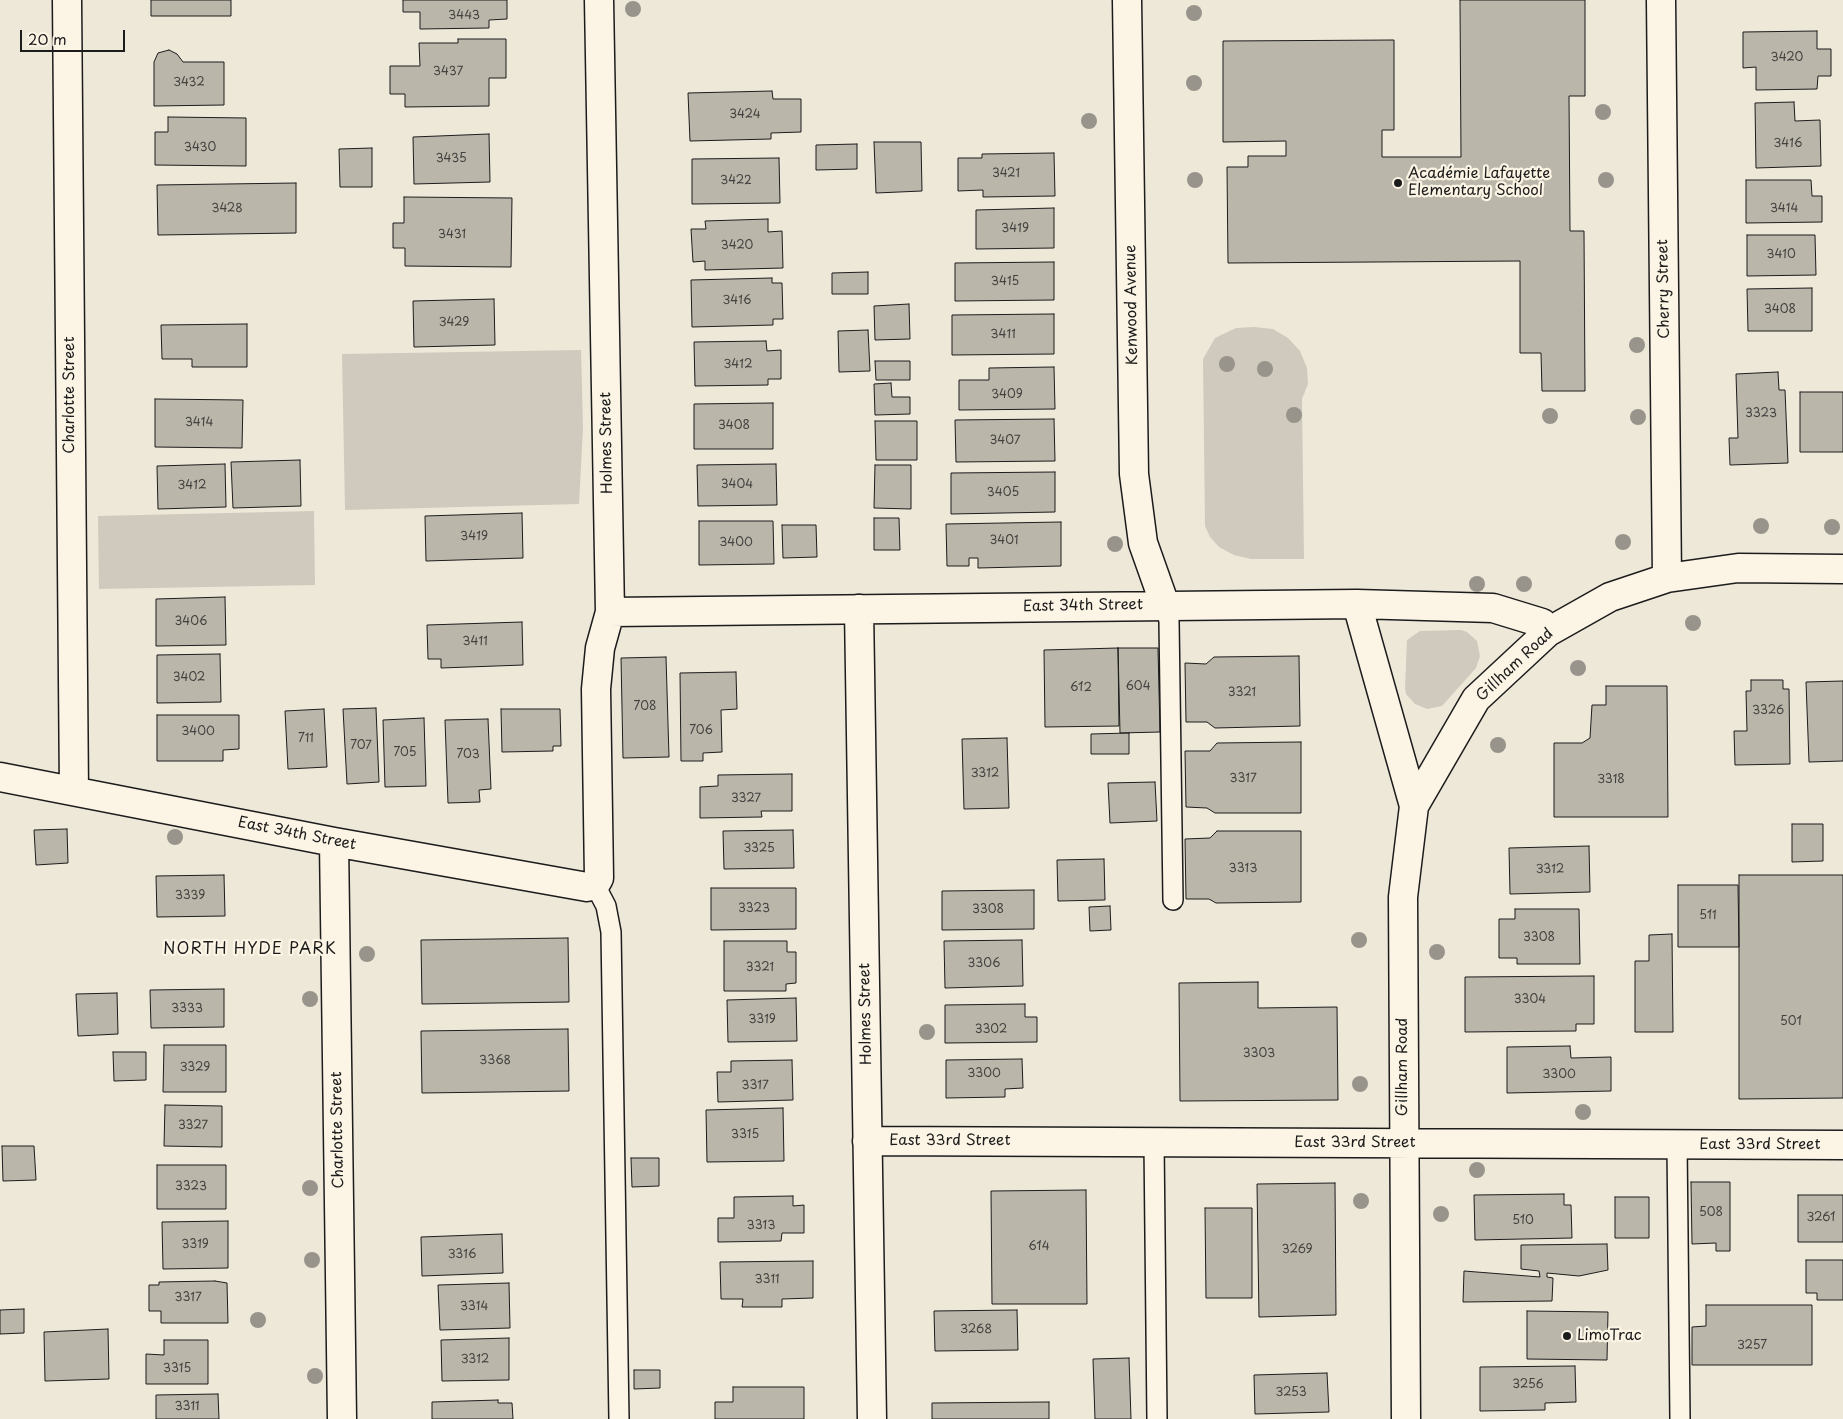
<!DOCTYPE html>
<meta charset="utf-8">
<style>
body{margin:0}
#map{position:relative;width:1843px;height:1419px;overflow:hidden;background:#eee8d9;font-family:"Playpen Sans",sans-serif}
canvas{display:block}
.scale{position:absolute;left:20px;top:30px;width:105px;height:22px;box-sizing:border-box;border:2px solid #1c1c1c;border-top:0;padding-left:6px;font-size:15px;line-height:18px;white-space:nowrap;color:#1c1c1c;-webkit-text-stroke:4px #fcf5e5;paint-order:stroke}
</style>
<div id="map">
<canvas width="1843" height="1419"></canvas>
<div class="scale">20 m</div>
</div>
<script>
const g = document.querySelector('canvas').getContext('2d');
g.lineJoin = 'round';
function fillPath(path, color) {
  g.fillStyle = color;
  g.fill(path, 'evenodd');
}
function toPath(rows) {
  const path = new Path2D();
  for (const r of rows) {
    path.moveTo(r[0], r[1]);
    for (let i = 2; i < r.length; i += 2) path.lineTo(r[i], r[i + 1]);
  }
  return path;
}
function strokePath(path, color, width, dash) {
  g.strokeStyle = color;
  g.lineWidth = width;
  g.lineCap = dash ? 'butt' : 'round';
  g.setLineDash(dash || []);
  g.stroke(path);
}
function write(font, color, halo, rows, align = 'center') {
  g.font = font + ' "Playpen Sans",sans-serif';
  g.lineWidth = 4.5;
  g.setLineDash([]);
  g.textBaseline = 'middle';
  g.strokeStyle = halo;
  g.fillStyle = color;
  for (const [text, x, y, turn = 0] of rows) {
    g.save();
    g.translate(x, y);
    g.rotate((+turn || 0) * Math.PI / 180);
    g.textAlign = isNaN(turn) ? turn : align;
    if (halo) g.strokeText(text, 0, 0);
    g.fillText(text, 0, 0);
    g.restore();
  }
}
fillPath(toPath([
 [1254,327,1273,329,1288,338,1300,351,1307,368,1308,384,1302,399,1304,559,1251,559,1234,555,1219,547,1210,537,1205,526,1203,359,1215,338,1236,328],
 [581,350,583,428,579,504,345,510,342,354],
 [314,511,315,585,99,589,98,516],
 [1461,630,1467,632,1477,641,1480,656,1476,668,1442,706,1427,709,1415,704,1406,694,1405,688,1407,640,1420,631]
]), '#cfcabd');
const building = toPath([
 [151,0,231,0,231,16,151,16,151,0],
 [403,0,507,0,507,19,489,20,489,28,420,29,420,12,403,12,403,0],
 [1460,0,1585,0,1585,96,1569,96,1570,231,1584,231,1585,391,1542,391,1541,353,1520,353,1520,261,1228,263,1227,167,1248,167,1248,156,1286,156,1286,141,1223,142,1223,41,1394,40,1394,130,1382,130,1382,157,1461,157,1460,0],
 [1817,31,1817,49,1831,49,1831,76,1818,76,1817,89,1756,90,1756,67,1743,68,1743,32,1817,31],
 [458,39,506,39,506,78,489,78,489,106,405,107,405,94,390,94,390,66,420,66,419,43,458,43,458,39],
 [169,50,177,54,183,62,224,62,224,105,154,106,154,62,158,53,169,50],
 [772,91,773,99,801,99,801,132,771,133,771,139,690,141,688,93,772,91],
 [1794,102,1795,121,1820,120,1821,166,1756,168,1755,103,1794,102],
 [168,117,246,118,246,166,155,165,155,132,168,132,168,117],
 [489,134,490,182,414,184,413,137,489,134],
 [874,142,921,142,922,191,876,193,874,142],
 [857,144,857,169,816,170,816,145,857,144],
 [372,148,372,187,340,187,339,149,372,148],
 [1054,153,1055,196,983,197,983,190,958,191,958,158,982,158,982,154,1054,153],
 [779,158,780,203,692,204,692,159,779,158],
 [1746,180,1811,180,1812,196,1822,196,1822,222,1746,223,1746,180],
 [296,183,296,233,158,235,157,185,296,183],
 [404,197,512,198,511,267,405,266,405,248,393,248,393,223,404,223,404,197],
 [1054,208,1054,248,976,249,976,210,1054,208],
 [768,219,768,232,782,231,783,268,705,270,705,261,693,262,691,229,706,229,705,221,768,219],
 [1747,235,1815,235,1816,275,1747,276,1747,235],
 [1054,262,1054,300,955,301,955,263,1054,262],
 [868,272,868,294,832,294,832,273,868,272],
 [772,278,772,283,782,283,783,319,773,319,773,325,692,327,691,280,772,278],
 [1812,288,1812,331,1748,331,1747,289,1812,288],
 [494,299,495,345,414,347,413,301,494,299],
 [909,304,910,339,875,340,874,306,909,304],
 [1054,314,1054,354,952,355,952,315,1054,314],
 [247,324,247,367,192,367,192,359,162,359,161,325,247,324],
 [868,330,870,371,839,372,838,331,868,330],
 [766,341,767,351,781,350,781,379,768,379,768,385,695,386,694,342,766,341],
 [875,361,910,361,910,380,876,380,875,361],
 [1054,367,1055,409,959,410,959,380,989,380,989,368,1054,367],
 [1778,372,1779,390,1785,390,1788,463,1730,465,1729,438,1738,438,1736,374,1778,372],
 [891,383,892,397,910,397,910,414,875,415,874,384,891,383],
 [1800,392,1843,392,1843,452,1800,452,1800,392],
 [155,399,243,400,242,448,155,447,155,399],
 [773,403,773,449,694,449,694,404,773,403],
 [1054,419,1055,461,956,462,955,420,1054,419],
 [875,421,917,421,917,460,876,460,875,421],
 [300,460,301,506,233,508,231,462,300,460],
 [225,464,226,507,158,509,157,466,225,464],
 [776,464,777,505,698,506,697,465,776,464],
 [875,465,911,465,911,509,874,508,875,465],
 [1055,472,1055,512,951,514,951,473,1055,472],
 [522,513,523,558,426,561,425,516,522,513],
 [874,518,899,518,900,550,874,550,874,518],
 [699,521,773,521,774,564,699,565,699,521],
 [1061,522,1061,566,978,568,978,558,969,558,969,566,947,566,946,524,1061,522],
 [782,525,816,525,817,557,783,558,782,525],
 [225,597,226,645,156,646,156,599,225,597],
 [522,622,523,665,441,668,441,659,428,659,427,625,522,622],
 [1118,648,1158,648,1160,732,1120,733,1118,648],
 [1118,648,1119,726,1045,727,1044,650,1118,648],
 [220,654,221,702,157,703,157,655,220,654],
 [1299,656,1300,726,1215,728,1207,722,1186,722,1185,663,1206,664,1214,657,1299,656],
 [666,657,669,757,623,758,621,658,666,657],
 [736,672,737,709,721,710,722,752,703,753,703,761,681,761,680,673,736,672],
 [1751,680,1783,680,1783,689,1789,689,1790,764,1735,765,1734,731,1747,731,1746,691,1751,691,1751,680],
 [1843,681,1843,761,1809,762,1806,682,1843,681],
 [1606,686,1667,686,1668,817,1554,817,1554,743,1582,743,1590,738,1592,705,1606,705,1606,686],
 [376,708,379,782,347,784,343,709,376,708],
 [324,709,327,767,288,769,285,711,324,709],
 [501,709,560,709,561,746,553,746,553,751,502,752,501,709],
 [157,715,239,715,239,749,223,750,223,761,157,761,157,715],
 [424,718,426,786,385,787,383,720,424,718],
 [488,719,491,789,479,790,480,802,448,803,445,720,488,719],
 [1129,733,1129,754,1091,754,1091,734,1129,733],
 [1007,738,1009,808,964,809,962,739,1007,738],
 [1301,742,1301,813,1215,813,1207,808,1186,807,1185,751,1210,751,1217,743,1301,742],
 [792,774,792,811,761,811,762,817,700,818,700,787,718,786,718,775,792,774],
 [1155,782,1157,821,1110,823,1108,783,1155,782],
 [1792,824,1823,824,1823,861,1792,862,1792,824],
 [67,829,68,863,36,865,34,830,67,829],
 [793,830,794,868,724,869,723,831,793,830],
 [1217,831,1301,831,1301,902,1216,903,1209,899,1186,899,1185,839,1210,838,1217,831],
 [1589,846,1590,892,1510,894,1509,848,1589,846],
 [1104,859,1105,900,1058,901,1057,860,1104,859],
 [224,875,225,916,157,917,156,876,224,875],
 [1739,875,1843,875,1843,1098,1739,1099,1739,875],
 [1678,885,1738,885,1739,947,1678,947,1678,885],
 [711,888,796,888,796,929,711,930,711,888],
 [1034,890,1034,929,942,930,942,891,1034,890],
 [1110,906,1111,930,1090,931,1089,907,1110,906],
 [1515,909,1579,909,1580,964,1517,964,1517,958,1499,958,1499,919,1515,919,1515,909],
 [1672,934,1673,1032,1635,1032,1635,961,1649,961,1649,935,1672,934],
 [568,938,569,1002,422,1004,421,940,568,938],
 [1022,940,1023,986,945,988,944,941,1022,940],
 [724,941,787,941,787,952,796,952,796,983,786,984,786,991,724,991,724,941],
 [1594,976,1594,1024,1576,1024,1576,1031,1465,1032,1465,977,1594,976],
 [1258,982,1258,1008,1337,1007,1338,1100,1180,1101,1179,983,1258,982],
 [224,989,224,1027,151,1028,150,990,224,989],
 [117,993,118,1034,78,1036,76,994,117,993],
 [796,998,797,1041,728,1042,727,1000,796,998],
 [1025,1004,1025,1017,1037,1017,1037,1042,945,1043,945,1005,1025,1004],
 [568,1029,569,1091,422,1093,421,1031,568,1029],
 [164,1045,226,1045,226,1092,163,1092,164,1045],
 [1570,1046,1571,1058,1611,1057,1611,1091,1507,1093,1507,1047,1570,1046],
 [113,1052,146,1052,146,1080,114,1081,113,1052],
 [1022,1059,1023,1088,1005,1089,1005,1097,946,1098,946,1060,1022,1059],
 [792,1060,793,1100,718,1102,717,1072,731,1072,731,1061,792,1060],
 [165,1105,222,1106,222,1147,164,1146,165,1105],
 [783,1108,784,1161,707,1162,706,1110,783,1108],
 [2,1146,34,1146,36,1180,3,1181,2,1146],
 [631,1158,659,1158,659,1186,632,1187,631,1158],
 [157,1165,226,1165,226,1209,157,1209,157,1165],
 [1691,1182,1730,1182,1730,1251,1716,1251,1716,1243,1692,1244,1691,1182],
 [1335,1183,1336,1315,1259,1317,1257,1184,1335,1183],
 [1086,1190,1087,1304,992,1304,991,1191,1086,1190],
 [1564,1194,1564,1205,1571,1205,1572,1238,1475,1240,1474,1195,1564,1194],
 [1798,1195,1843,1195,1843,1242,1798,1242,1798,1195],
 [793,1196,793,1206,804,1205,804,1233,782,1233,781,1241,718,1242,718,1218,734,1218,734,1197,793,1196],
 [1615,1197,1649,1197,1649,1238,1615,1238,1615,1197],
 [1205,1208,1252,1208,1252,1298,1206,1298,1205,1208],
 [228,1221,228,1268,163,1269,162,1222,228,1221],
 [502,1234,503,1273,422,1276,421,1237,502,1234],
 [1607,1244,1608,1270,1579,1276,1547,1273,1547,1277,1553,1278,1552,1301,1463,1302,1464,1271,1540,1277,1539,1271,1521,1269,1521,1245,1607,1244],
 [1806,1260,1843,1260,1843,1300,1817,1300,1817,1293,1806,1293,1806,1260],
 [813,1261,813,1298,782,1299,782,1307,742,1307,743,1299,721,1299,720,1262,813,1261],
 [215,1281,227,1283,228,1323,161,1323,161,1311,149,1311,149,1285,159,1285,159,1282,215,1281],
 [509,1283,510,1328,440,1330,438,1285,509,1283],
 [1706,1305,1812,1305,1812,1365,1692,1365,1692,1327,1706,1326,1706,1305],
 [24,1309,24,1333,0,1334,0,1310,24,1309],
 [1017,1310,1018,1350,935,1351,934,1311,1017,1310],
 [1527,1311,1608,1312,1607,1360,1527,1359,1527,1311],
 [108,1329,109,1379,45,1381,44,1332,108,1329],
 [509,1338,509,1380,442,1381,441,1340,509,1338],
 [164,1340,208,1340,208,1384,146,1384,146,1354,164,1355,164,1340],
 [1129,1358,1131,1419,1095,1419,1093,1359,1129,1358],
 [1575,1366,1576,1402,1545,1403,1545,1410,1480,1411,1480,1367,1575,1366],
 [634,1370,660,1370,660,1388,634,1389,634,1370],
 [1327,1373,1329,1412,1255,1414,1254,1375,1327,1373],
 [733,1387,804,1387,804,1419,715,1419,715,1402,733,1402,733,1387],
 [218,1394,219,1419,156,1419,156,1395,218,1394],
 [498,1400,498,1403,512,1403,513,1419,432,1419,432,1402,498,1400],
 [1049,1402,1049,1419,932,1419,932,1403,1049,1402]
]);
fillPath(building, '#bab6aa');
strokePath(building, '#1c1c1c', 1);
const lane = toPath([
 [1165,605,1169,621,1173,900],
 [595,885,606,906,611,932,619,1419],
 [1154,1142,1157,1419],
 [1677,1144,1680,1419]
]);
const street = toPath([
 [67,0,74,791],
 [1127,0,1134,474,1143,543,1165,605],
 [1661,0,1667,578],
 [1357,604,1414,806],
 [859,609,872,1419],
 [610,612,1357,604,1493,608,1542,623,1548,632],
 [0,777,334,842,587,887,595,885,599,878,596,689,600,648,610,612,599,0],
 [334,842,342,1419],
 [867,1141,1843,1145],
 [1406,1419,1403,897,1414,806,1476,699,1548,632,1610,597,1667,578,1738,568,1843,569]
]);
strokePath(lane, '#1c1c1c', 22);
strokePath(street, '#1c1c1c', 31);
strokePath(lane, '#fcf5e5', 19);
strokePath(street, '#fcf5e5', 28);
g.fillStyle = '#98948b';
for (const [x, y] of [
 [633,9],
 [1194,13],
 [1194,83],
 [1603,112],
 [1089,121],
 [1195,180],
 [1606,180],
 [1637,345],
 [1227,364],
 [1265,369],
 [1294,415],
 [1550,416],
 [1638,417],
 [1761,526],
 [1832,527],
 [1623,542],
 [1115,544],
 [1477,584],
 [1524,584],
 [1693,623],
 [1578,668],
 [1498,745],
 [175,837],
 [1359,940],
 [1437,952],
 [367,954],
 [310,999],
 [927,1032],
 [1360,1084],
 [1583,1112],
 [1477,1170],
 [310,1188],
 [1361,1201],
 [1441,1214],
 [312,1260],
 [258,1320],
 [315,1376]
]) {
  g.beginPath();
  g.arc(x, y, 8, 0, 2 * Math.PI);
  g.fill();
}
for (const [x, y, r, color] of [
 [1398,183,5,"#1c1c1c"],
 [1567,1336,5,"#1c1c1c"]
]) {
  const dot = new Path2D();
  dot.arc(x, y, r, 0, 2 * Math.PI);
  g.fillStyle = color;
  g.fill(dot);
  strokePath(dot, '#fcf5e5', 2);
}
write('12px', '#444240', null, [
 ["3443",464,16],
 ["3420",1787,58],
 ["3437",448,72],
 ["3432",189,83],
 ["3424",745,115],
 ["3416",1788,144],
 ["3430",200,148],
 ["3435",451,159],
 ["3421",1006,174],
 ["3422",736,181],
 ["3428",227,209],
 ["3414",1784,209],
 ["3419",1015,229],
 ["3431",452,235],
 ["3420",737,246],
 ["3410",1781,255],
 ["3415",1005,282],
 ["3416",737,301],
 ["3408",1780,310],
 ["3429",454,323],
 ["3411",1003,335],
 ["3412",738,365],
 ["3409",1007,395],
 ["3323",1761,414],
 ["3414",199,423],
 ["3408",734,426],
 ["3407",1005,441],
 ["3404",737,485],
 ["3412",192,486],
 ["3405",1003,493],
 ["3419",474,537],
 ["3401",1004,541],
 ["3400",736,543],
 ["3406",191,622],
 ["3411",475,642],
 ["3402",189,678],
 ["604",1138,687],
 ["612",1081,688],
 ["3321",1242,693],
 ["708",645,707],
 ["3326",1768,711],
 ["706",701,731],
 ["3400",198,732],
 ["711",306,739],
 ["707",361,746],
 ["705",405,753],
 ["703",468,755],
 ["3312",985,774],
 ["3317",1243,779],
 ["3318",1611,780],
 ["3327",746,799],
 ["3325",759,849],
 ["3313",1243,869],
 ["3312",1550,870],
 ["3339",190,896],
 ["3323",754,909],
 ["3308",988,910],
 ["511",1708,916],
 ["3308",1539,938],
 ["3306",984,964],
 ["3321",760,968],
 ["3304",1530,1000],
 ["3333",187,1009],
 ["3319",762,1020],
 ["501",1791,1022],
 ["3302",991,1030],
 ["3303",1259,1054],
 ["3368",495,1061],
 ["3329",195,1068],
 ["3300",984,1074],
 ["3300",1559,1075],
 ["3317",755,1086],
 ["3327",193,1126],
 ["3315",745,1135],
 ["3323",191,1187],
 ["508",1711,1213],
 ["3261",1821,1218],
 ["510",1523,1221],
 ["3313",761,1226],
 ["3319",195,1245],
 ["614",1039,1247],
 ["3269",1297,1250],
 ["3316",462,1255],
 ["3311",767,1280],
 ["3317",188,1298],
 ["3314",474,1307],
 ["3268",976,1330],
 ["3257",1752,1346],
 ["3312",475,1360],
 ["3315",177,1369],
 ["3256",1528,1385],
 ["3253",1291,1393],
 ["3311",187,1407]
]);
write('15px', '#1c1c1c', '#fcf5e5', [
 ["Académie Lafayette",1408,174],
 ["Elementary School",1408,191],
 ["LimoTrac",1577,1336]
], 'left');
write('15px', '#1c1c1c', '#fcf5e5', [
 ["Cherry Street",1664,289,-91],
 ["Kenwood Avenue",1132,305,-91],
 ["Charlotte Street",70,395,-90],
 ["Holmes Street",607,443,-91],
 ["East 34th Street",1083,606,-1],
 ["Gillham Road",1515,665,-43],
 ["East 34th Street",297,834,11],
 ["Holmes Street",866,1014,-91],
 ["Gillham Road",1403,1067,-90],
 ["Charlotte Street",338,1130,-91],
 ["East 33rd Street",950,1141],
 ["East 33rd Street",1355,1143],
 ["East 33rd Street",1760,1145]
]);
g.letterSpacing = '1px';
write('16px', '#1c1c1c', '#fcf5e5', [
 ["NORTH HYDE PARK",250,950]
]);
g.letterSpacing = '0px';
</script>
